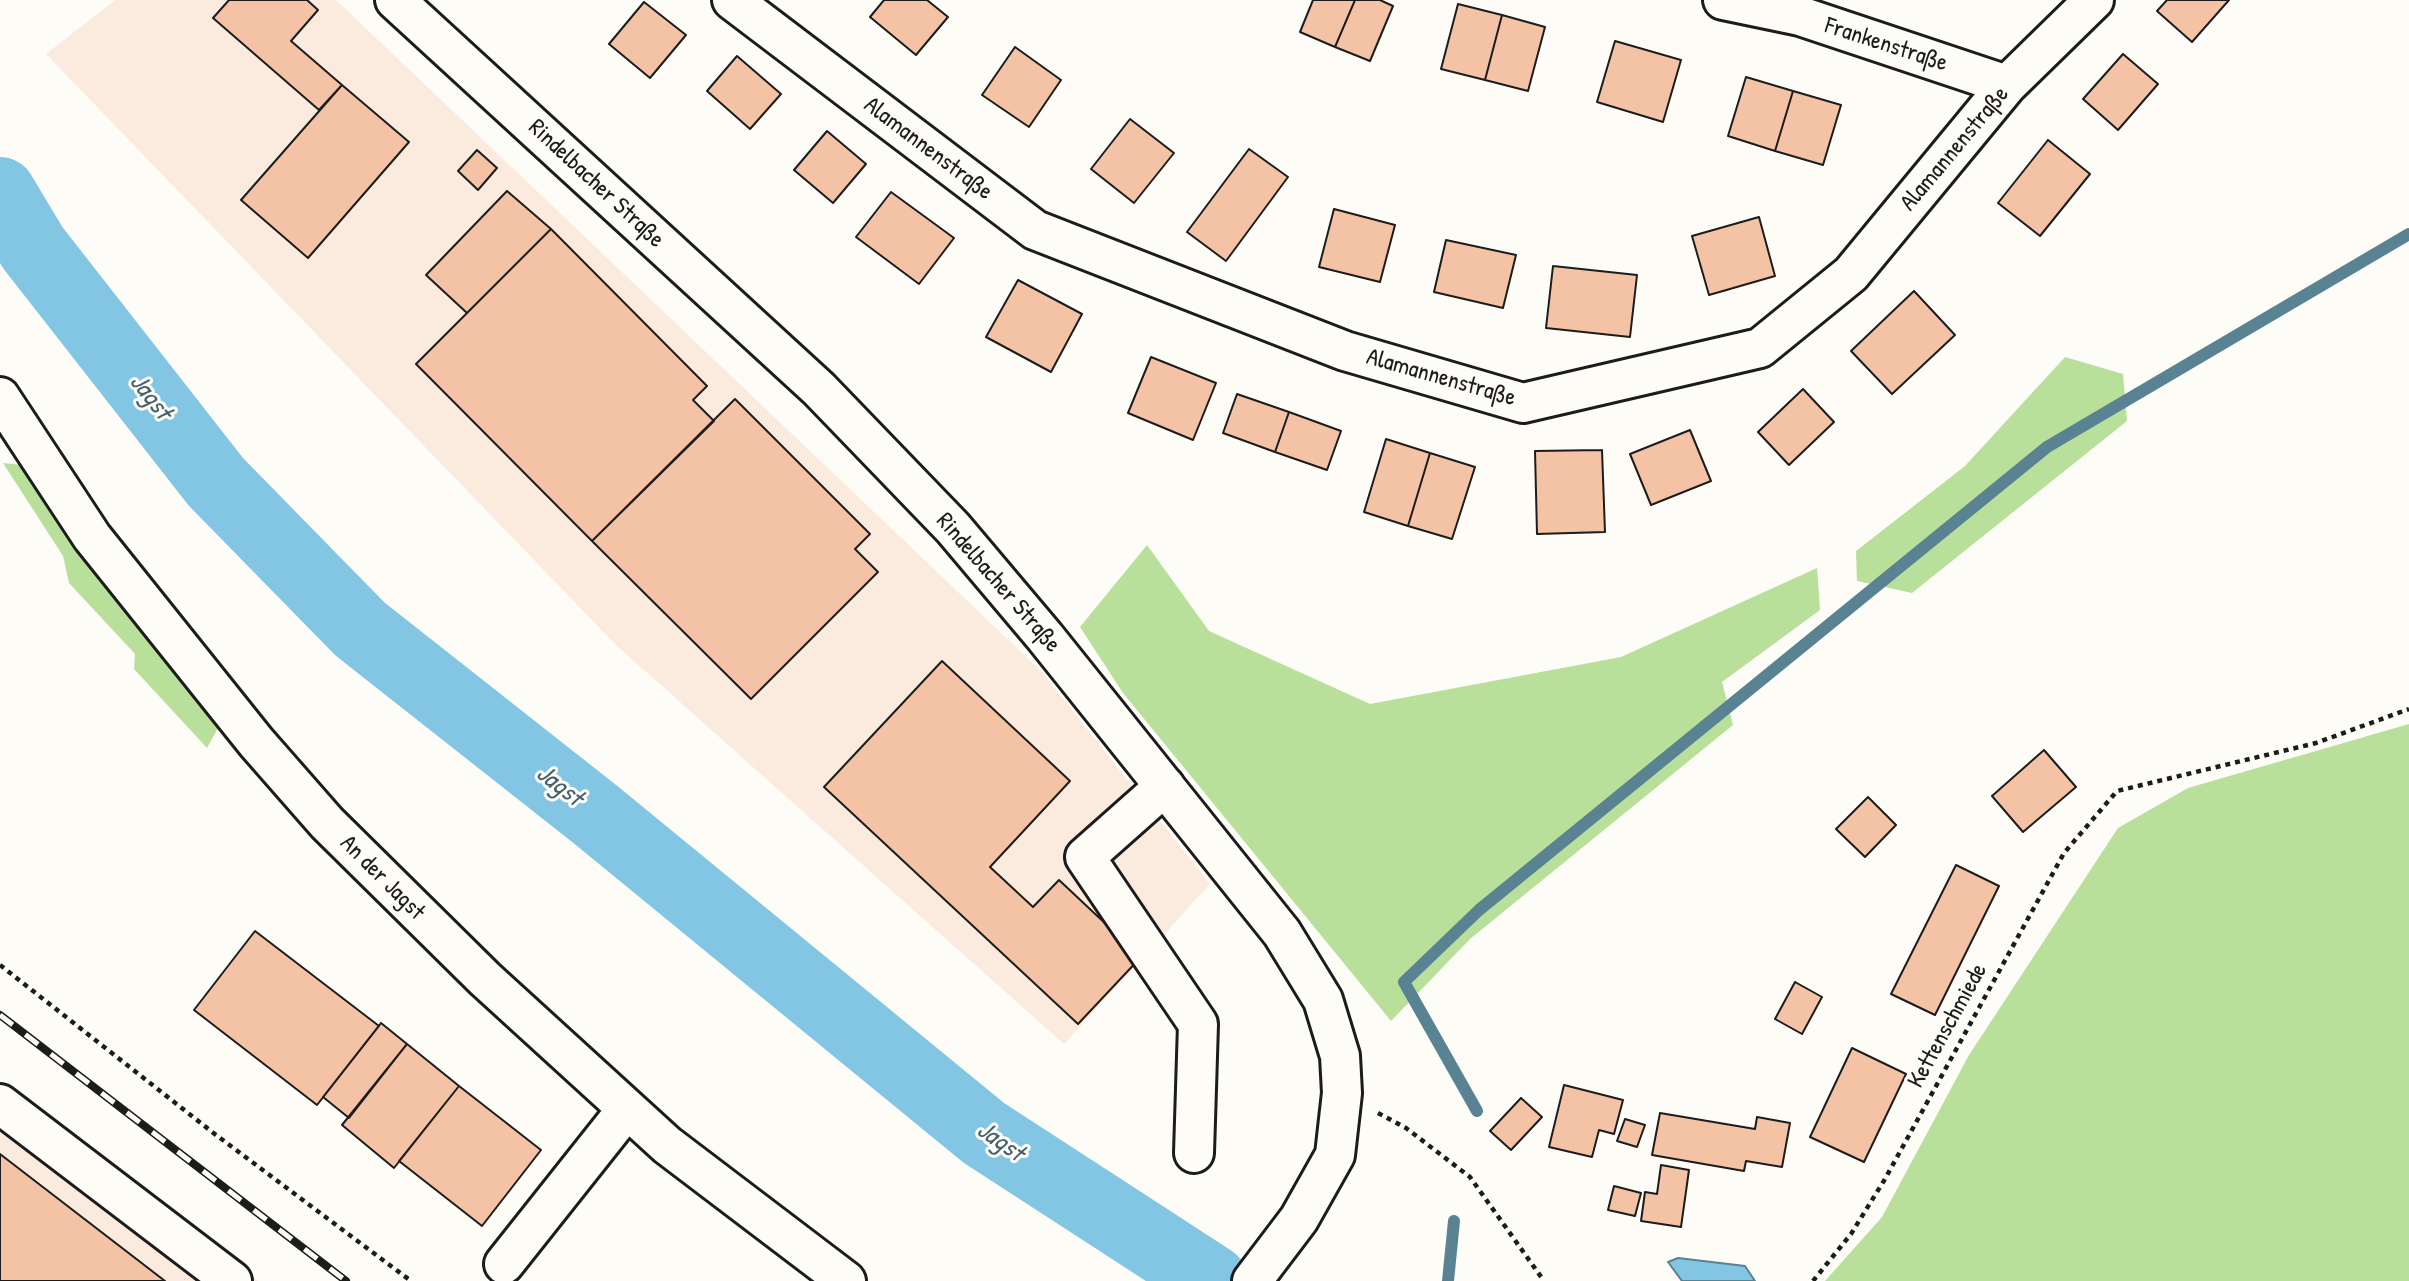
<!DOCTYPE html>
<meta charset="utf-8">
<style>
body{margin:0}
canvas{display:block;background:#fdfcf7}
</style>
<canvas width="2409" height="1281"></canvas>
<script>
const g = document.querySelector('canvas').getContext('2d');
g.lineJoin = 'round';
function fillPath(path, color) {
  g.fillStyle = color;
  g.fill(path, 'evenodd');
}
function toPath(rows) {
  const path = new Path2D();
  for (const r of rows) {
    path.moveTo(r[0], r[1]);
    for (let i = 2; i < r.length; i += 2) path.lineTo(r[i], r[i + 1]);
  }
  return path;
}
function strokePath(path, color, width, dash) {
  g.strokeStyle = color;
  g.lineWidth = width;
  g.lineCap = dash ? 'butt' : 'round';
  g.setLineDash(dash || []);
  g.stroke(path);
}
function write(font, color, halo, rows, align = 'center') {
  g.font = font + ' "Patrick Hand",sans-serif';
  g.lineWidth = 6;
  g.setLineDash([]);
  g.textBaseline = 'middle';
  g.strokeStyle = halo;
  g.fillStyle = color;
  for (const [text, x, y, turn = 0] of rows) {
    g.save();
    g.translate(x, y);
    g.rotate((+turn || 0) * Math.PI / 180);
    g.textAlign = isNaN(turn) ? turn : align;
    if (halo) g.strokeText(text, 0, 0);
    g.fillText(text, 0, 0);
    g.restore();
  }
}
fillPath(toPath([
 [115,0,336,0,1041,671,1210,884,1064,1044,617,646,46,54],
 [0,1082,258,1281,0,1281]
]), '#faebde');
fillPath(toPath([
 [2065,357,2123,374,2127,421,1912,593,1857,581,1856,551,1965,466],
 [3,463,23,465,148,641,219,726,207,748,134,669,135,654,69,583,63,556],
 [1147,545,1209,631,1370,704,1621,657,1817,568,1820,610,1722,682,1733,725,1470,939,1391,1021,1123,693,1080,627],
 [2409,724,2409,1281,1825,1281,1882,1217,1969,1055,2118,828,2188,788]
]), '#b9e09b');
const water = toPath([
 [1678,1258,1745,1266,1755,1281,1682,1281,1668,1262,1678,1258]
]);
fillPath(water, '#82c6e3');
strokePath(water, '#598293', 2);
strokePath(toPath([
 [1477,1111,1404,982,1479,910,2047,447,2409,234],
 [1448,1281,1454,1221]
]), '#598293', 12);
strokePath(toPath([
 [0,193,33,248,216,482,360,629,596,815,984,1133,1212,1281]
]), '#82c6e3', 72);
const building = toPath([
 [229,0,307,0,318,10,291,41,342,85,319,110,213,18,229,0],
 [884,0,927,0,948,17,916,55,870,17,884,0],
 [1313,0,1355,0,1335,47,1300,32,1313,0],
 [1355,0,1380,0,1393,6,1370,61,1335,47,1355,0],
 [2167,0,2229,0,2192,42,2157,11,2167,0],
 [644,2,686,35,650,78,609,44,644,2],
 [1458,4,1502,15,1485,80,1441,69,1458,4],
 [1502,15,1545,27,1528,91,1485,80,1502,15],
 [1615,41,1681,60,1663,122,1597,102,1615,41],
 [1015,47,1061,80,1029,127,982,95,1015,47],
 [2123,54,2158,84,2118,130,2083,99,2123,54],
 [737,56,781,94,750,129,707,91,737,56],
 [1746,77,1793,91,1775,151,1728,136,1746,77],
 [342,85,409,142,308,258,241,200,342,85],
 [1793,91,1841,105,1823,165,1775,151,1793,91],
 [1130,119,1174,153,1134,203,1091,169,1130,119],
 [827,131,866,164,833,203,794,170,827,131],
 [2048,140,2090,174,2040,236,1998,203,2048,140],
 [1249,149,1288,177,1226,261,1187,232,1249,149],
 [477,150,497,168,478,190,458,171,477,150],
 [507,191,551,229,467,313,426,275,507,191],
 [891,192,954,238,919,284,856,237,891,192],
 [1334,209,1395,225,1380,282,1319,267,1334,209],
 [1759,217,1775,276,1709,295,1692,236,1759,217],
 [551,229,707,386,693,400,714,421,592,541,416,364,551,229],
 [1446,240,1516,255,1503,308,1434,292,1446,240],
 [1553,266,1637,275,1630,337,1546,328,1553,266],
 [1018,280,1082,314,1051,372,986,337,1018,280],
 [1914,291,1955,335,1892,394,1851,351,1914,291],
 [1151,357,1216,383,1193,440,1128,413,1151,357],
 [1803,389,1834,422,1789,465,1758,432,1803,389],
 [1237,394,1289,412,1275,452,1223,433,1237,394],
 [735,399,870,534,855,549,878,572,751,699,592,541,735,399],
 [1289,412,1341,431,1327,470,1275,452,1289,412],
 [1690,430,1711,481,1651,505,1630,454,1690,430],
 [1386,439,1430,453,1408,526,1364,512,1386,439],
 [1602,450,1605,532,1537,534,1535,451,1602,450],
 [1430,453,1475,467,1452,539,1408,526,1430,453],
 [942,661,1070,781,990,867,1033,907,1059,880,1141,957,1078,1024,824,787,942,661],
 [2044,750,2076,787,2023,832,1992,796,2044,750],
 [1868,797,1896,825,1865,857,1836,829,1868,797],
 [1956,865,1999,886,1935,1015,1891,994,1956,865],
 [255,931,379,1026,317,1105,194,1010,255,931],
 [1795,982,1822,997,1802,1034,1775,1019,1795,982],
 [381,1023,407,1044,349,1118,323,1097,381,1023],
 [407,1044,459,1086,394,1168,342,1125,407,1044],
 [1852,1048,1906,1074,1864,1162,1810,1137,1852,1048],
 [1564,1085,1623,1100,1614,1134,1599,1130,1592,1157,1549,1147,1564,1085],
 [459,1086,541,1150,482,1226,399,1161,459,1086],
 [1521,1098,1542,1117,1511,1150,1490,1131,1521,1098],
 [1660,1113,1755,1129,1757,1117,1790,1123,1782,1167,1746,1161,1744,1171,1652,1155,1660,1113],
 [1625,1119,1645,1125,1637,1147,1617,1141,1625,1119],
 [0,1154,165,1281,0,1281,0,1154],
 [1661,1165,1689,1170,1681,1227,1641,1221,1645,1192,1657,1194,1661,1165],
 [1614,1186,1641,1193,1635,1216,1608,1210,1614,1186]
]);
fillPath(building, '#f4c2a4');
strokePath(building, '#1c1c1c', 2);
const minor = toPath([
 [395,0,819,389,953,528,1045,637,1282,933,1323,1000,1340,1056,1342,1093,1335,1155,1299,1219,1252,1281],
 [732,0,1035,230,1345,351,1523,403,1760,348,1851,274,2007,85,2094,0],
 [1723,0,1800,16,2007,85],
 [0,397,92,537,256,742,327,823,485,979,667,1145,846,1281],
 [1165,786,1085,857,1198,1024,1194,1153],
 [0,1104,232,1281],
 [504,1264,627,1109]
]);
strokePath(minor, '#1c1c1c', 44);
strokePath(toPath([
 [0,965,216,1135,411,1281],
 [1378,1113,1406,1128,1470,1177,1544,1281],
 [1813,1281,1851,1234,1885,1179,2064,853,2117,791,2316,743,2409,709]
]), '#1c1c1c', 4.5, [5, 5]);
strokePath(minor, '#fdfcf7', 38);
const rail = toPath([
 [0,1015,346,1281]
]);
strokePath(rail, '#1c1c1c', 8);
strokePath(rail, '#fdfcf7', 5, [16]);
write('24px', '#1c1c1c', '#fdfcf7', [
 ["Frankenstraße",1886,45,18],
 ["Alamannenstraße",928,149,37],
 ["Alamannenstraße",1955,149,-50],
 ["Rindelbacher Straße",596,184,43],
 ["Alamannenstraße",1441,378,16],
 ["Rindelbacher Straße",998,583,49],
 ["An der Jagst",382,878,45],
 ["Kettenschmiede",1948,1026,-61]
]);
write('italic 26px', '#45606c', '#fdfcf7', [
 ["Jagst",150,397,52],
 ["Jagst",559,786,38],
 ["Jagst",1000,1142,35]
]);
</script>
